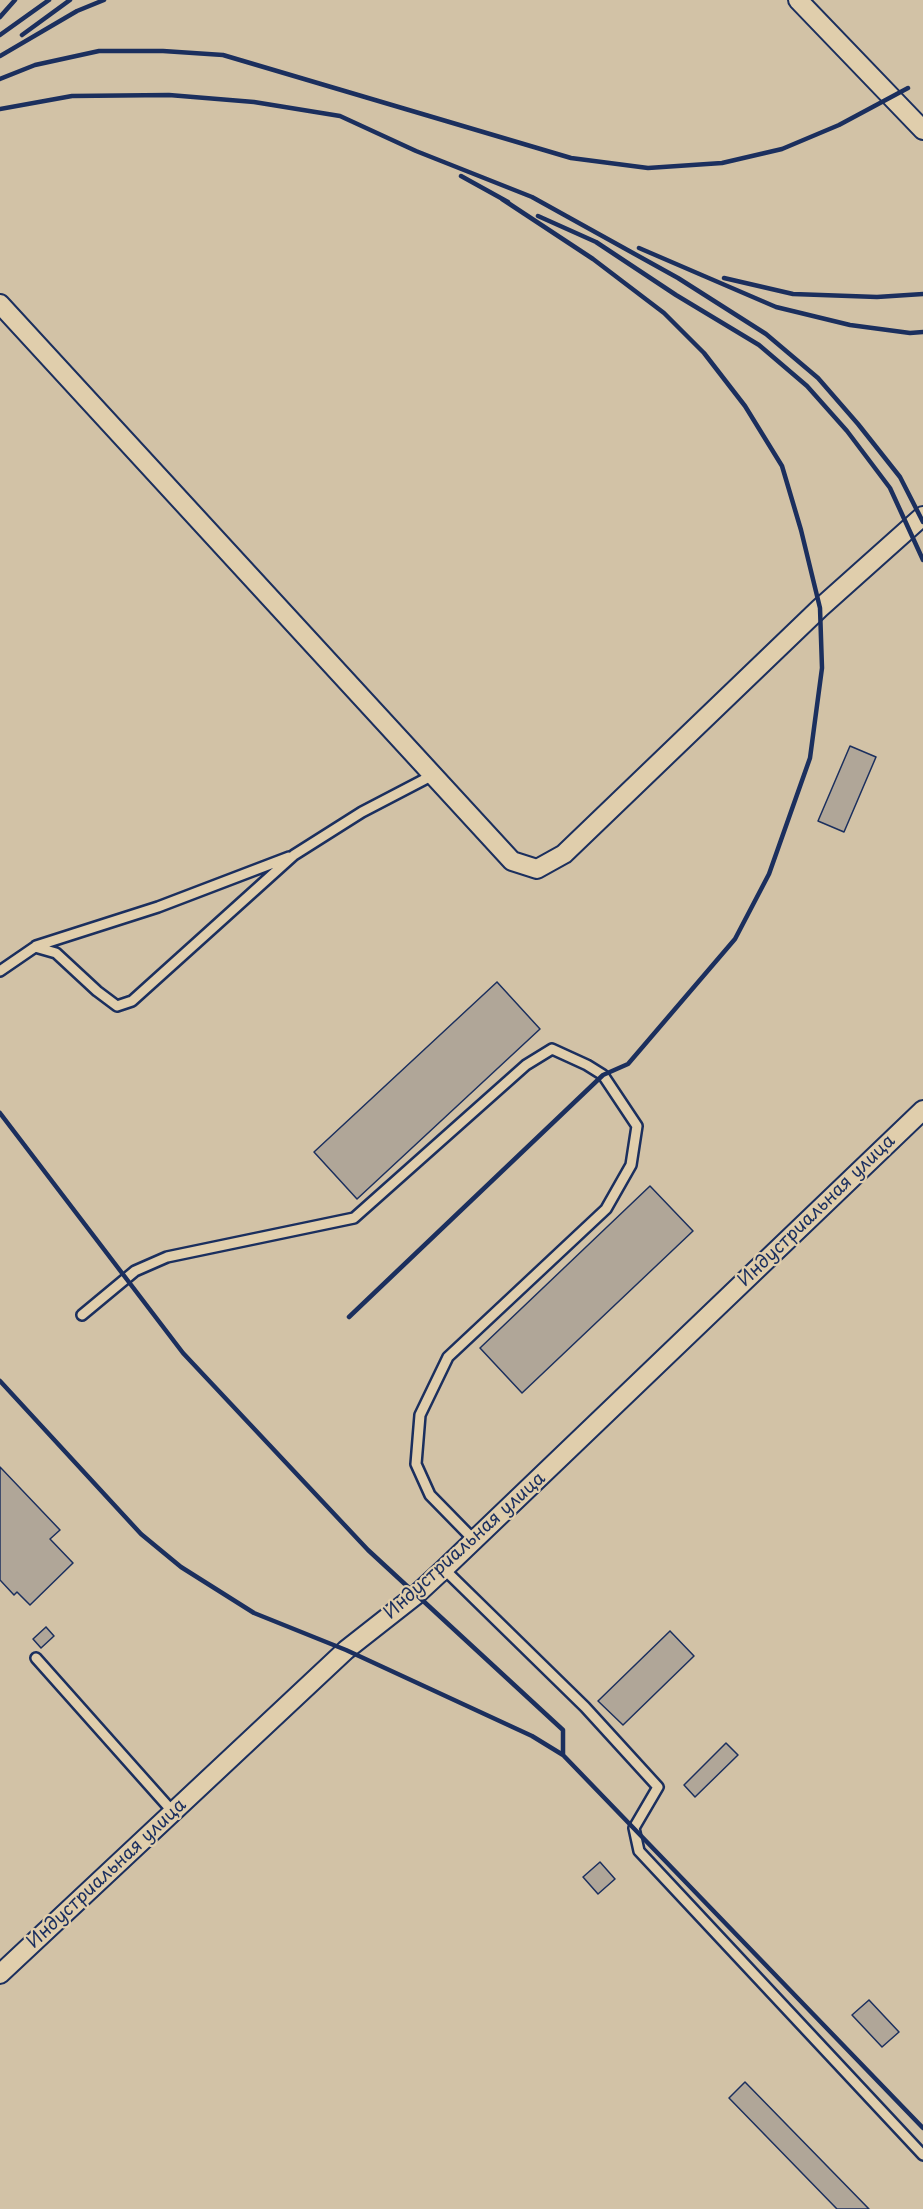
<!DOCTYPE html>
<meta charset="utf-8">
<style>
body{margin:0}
canvas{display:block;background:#e0ceac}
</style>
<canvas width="923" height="2209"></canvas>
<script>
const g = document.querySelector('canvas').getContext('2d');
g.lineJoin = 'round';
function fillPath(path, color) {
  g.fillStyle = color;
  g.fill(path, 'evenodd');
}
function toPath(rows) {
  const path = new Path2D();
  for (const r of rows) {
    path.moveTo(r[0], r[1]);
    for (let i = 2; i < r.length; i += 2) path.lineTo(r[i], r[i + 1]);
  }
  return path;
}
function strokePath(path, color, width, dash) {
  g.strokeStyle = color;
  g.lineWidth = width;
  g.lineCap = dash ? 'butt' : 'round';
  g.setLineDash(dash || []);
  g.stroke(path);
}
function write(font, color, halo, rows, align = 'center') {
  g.font = font + ' "Playpen Sans",sans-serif';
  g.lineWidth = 4.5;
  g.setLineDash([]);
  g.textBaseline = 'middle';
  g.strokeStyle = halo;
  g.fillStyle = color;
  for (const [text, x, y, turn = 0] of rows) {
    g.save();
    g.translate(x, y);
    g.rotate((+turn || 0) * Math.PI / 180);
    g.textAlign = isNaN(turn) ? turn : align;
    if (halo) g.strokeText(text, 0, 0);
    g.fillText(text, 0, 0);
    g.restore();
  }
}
fillPath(toPath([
 [0,0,923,0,923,2209,0,2209]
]), '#d2c2a6');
const building = toPath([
 [850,746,876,757,844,832,818,821,850,746],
 [497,982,540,1029,357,1199,314,1152,497,982],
 [650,1186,693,1231,522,1393,480,1348,650,1186],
 [0,1467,60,1530,50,1539,73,1563,30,1605,17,1592,14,1595,0,1580,0,1467],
 [46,1627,54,1636,41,1648,33,1639,46,1627],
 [670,1631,694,1656,623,1725,598,1701,670,1631],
 [726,1743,738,1755,695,1797,684,1785,726,1743],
 [600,1862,615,1879,598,1894,583,1877,600,1862],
 [869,2000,899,2032,882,2047,852,2015,869,2000],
 [745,2082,869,2209,837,2209,729,2098,745,2082]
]);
fillPath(building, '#b0a698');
strokePath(building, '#1b2f5e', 1.5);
const lane = toPath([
 [36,946,158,907,289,857],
 [0,971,35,947,56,953,97,991,117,1006,132,1001,294,855,362,812,433,775],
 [82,1315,135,1271,167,1257,354,1218,526,1065,552,1049,587,1065,603,1075,637,1126,631,1165,606,1209,448,1357,420,1415,416,1464,430,1495,474,1540],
 [444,1569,585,1707,658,1787,634,1828,639,1851,923,2155],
 [36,1658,173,1812]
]);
const street = toPath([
 [798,0,923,130],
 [0,304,512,861,537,869,564,854,820,608,923,516],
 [0,1974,346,1650,416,1595,444,1569,923,1110]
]);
strokePath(lane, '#1b2f5e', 14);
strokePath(street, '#1b2f5e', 22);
strokePath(lane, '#e0ceac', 9);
strokePath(street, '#e0ceac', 18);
strokePath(toPath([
 [0,17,15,0],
 [0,35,49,0],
 [22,35,70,0],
 [0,56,77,11,104,0],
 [0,79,35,65,99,51,163,51,223,55,571,158,648,168,722,163,782,149,839,125,908,88],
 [0,109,72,96,169,95,254,102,340,116,416,151,532,197,678,278,766,334,818,378,858,424,900,477,923,522],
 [461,176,508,202],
 [538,216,596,242,676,295,759,345,807,386,847,431,890,488,923,560],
 [639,248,776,307,850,325,910,333,923,332],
 [724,278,793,294,877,297,923,294],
 [0,1113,183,1353,368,1550,563,1730,563,1755,923,2128],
 [349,1317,603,1075,628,1064,735,939,769,874,810,758,822,668,820,608,801,530,782,466,745,406,704,353,664,313,593,259,502,199],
 [0,1381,141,1534,181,1567,254,1613,346,1650,532,1736,563,1755]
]), '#1b2f5e', 4.5);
write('18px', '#1b2f5e', '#e0ceac', [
 ["Индустриальная улица",817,1211,-44],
 ["Индустриальная улица",465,1546,-42],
 ["Индустриальная улица",107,1874,-43]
]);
</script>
